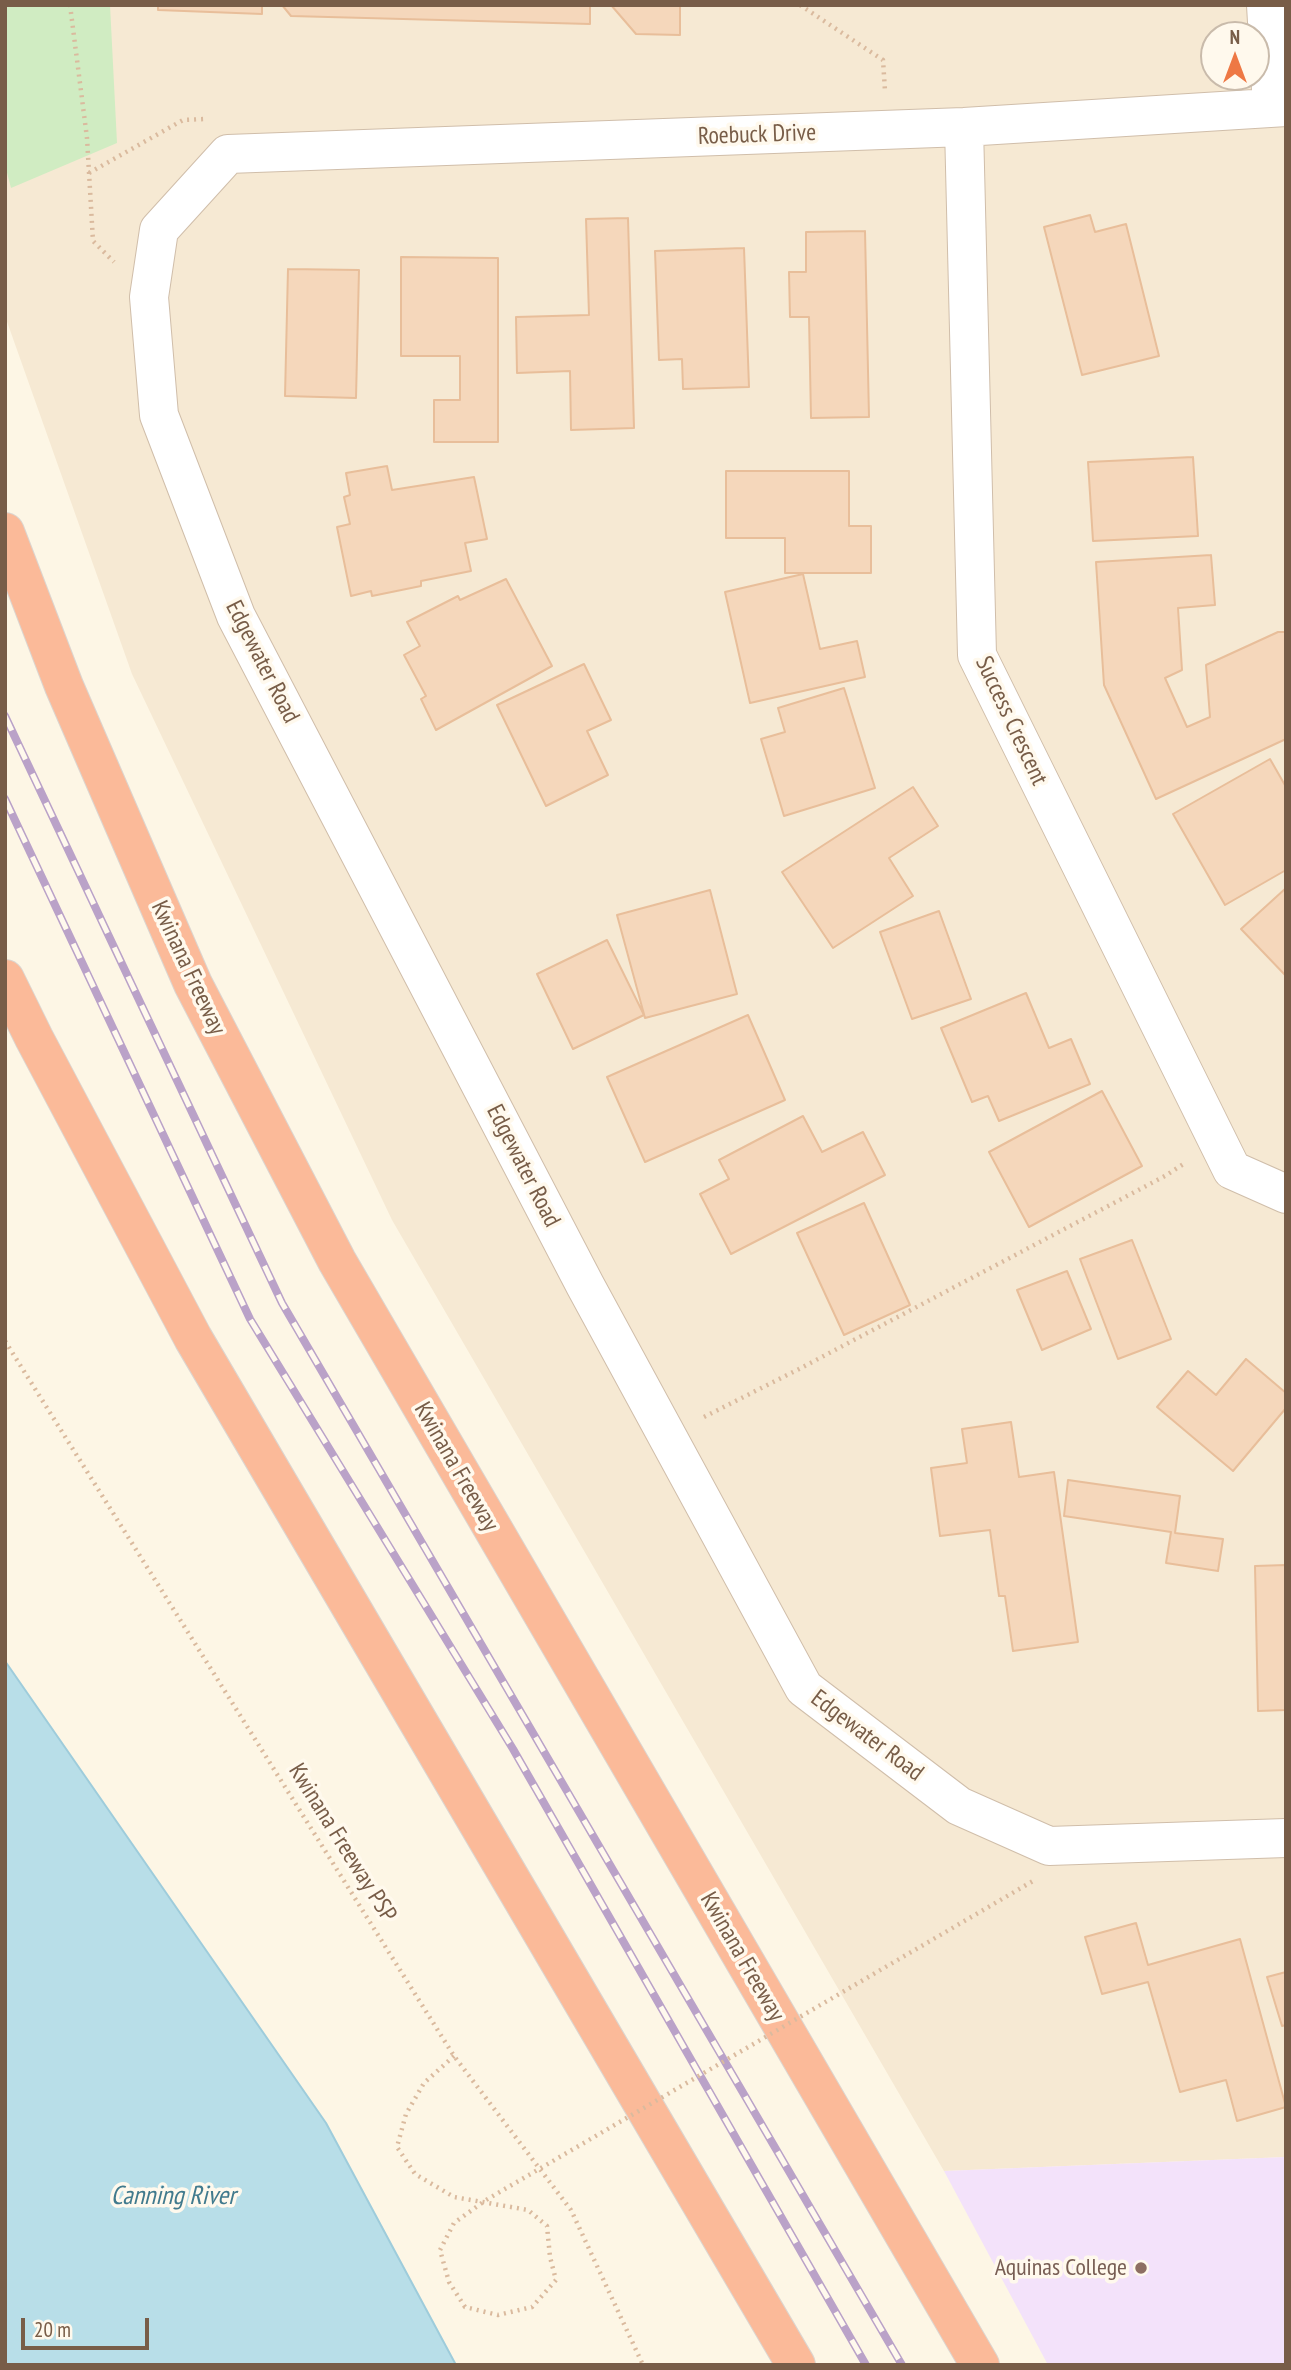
<!DOCTYPE html>
<style>
body{margin:0}
#map{position:relative;width:1291px;height:2370px;overflow:hidden;background:#fdf6e5;font-family:"PT Sans Narrow",sans-serif}
canvas{display:block}
.frame{position:absolute;inset:0;border:7px solid #785d48;pointer-events:none}
.north{position:absolute;left:1200px;top:21px;width:70px;height:70px;box-sizing:border-box;background:#fff9ed;border:2px solid #c9bbab;border-radius:50%;rotate:0deg;font-size:19px;font-weight:700;line-height:28px;text-align:center;color:#785d48}
.north::after{content:'';display:block;margin:auto;width:24px;height:32px;background:#ee7844;clip-path:polygon(50% 0,100% 100%,50% 72%,0 100%)}
.scale{position:absolute;left:21px;top:2318px;width:128px;height:32px;box-sizing:border-box;border:4px solid #785d48;border-top:0;padding-left:9px;font-size:21px;line-height:24px;white-space:nowrap;color:#785d48;-webkit-text-stroke:5px #fff9ed;paint-order:stroke}
</style>
<div id="map">
<canvas width="1291" height="2370"></canvas>
<div class="frame"></div>
<div class="north">N</div>
<div class="scale">20 m</div>
</div>
<script>
const g = document.querySelector('canvas').getContext('2d');
g.lineJoin = 'round';
function fillPath(path, color) {
  g.fillStyle = color;
  g.fill(path, 'evenodd');
}
function toPath(rows) {
  const path = new Path2D();
  for (const r of rows) {
    path.moveTo(r[0], r[1]);
    for (let i = 2; i < r.length; i += 2) path.lineTo(r[i], r[i + 1]);
  }
  return path;
}
function strokePath(path, color, width, dash) {
  g.strokeStyle = color;
  g.lineWidth = width;
  g.lineCap = dash ? 'butt' : 'round';
  g.setLineDash(dash || []);
  g.stroke(path);
}
function write(font, color, halo, rows, align = 'center') {
  g.font = font + ' "PT Sans Narrow",sans-serif';
  g.lineWidth = 7;
  g.setLineDash([]);
  g.textBaseline = 'middle';
  g.strokeStyle = halo;
  g.fillStyle = color;
  for (const [text, x, y, turn = 0] of rows) {
    g.save();
    g.translate(x, y);
    g.rotate((+turn || 0) * Math.PI / 180);
    g.textAlign = isNaN(turn) ? turn : align;
    if (halo) g.strokeText(text, 0, 0);
    g.fillText(text, 0, 0);
    g.restore();
  }
}
fillPath(toPath([
 [5,5,1286,5,1286,2157,944,2171,392,1220,132,674,5,316],
 [1214,35,1256,35,1256,77,1214,77]
]), '#f6e9d3');
fillPath(toPath([
 [1286,2157,1286,2365,1048,2365,944,2171]
]), '#f3e2fa');
fillPath(toPath([
 [5,5,110,5,117,143,11,188,5,165]
]), '#d0ecc2');
const water = toPath([
 [5,1661,326,2123,456,2365,5,2365,5,1661]
]);
fillPath(water, '#b8dee8');
strokePath(water, '#9eccdb', 2);
const building = toPath([
 [158,5,262,5,262,14,158,10,158,5],
 [282,5,590,5,590,24,291,16,282,5],
 [611,5,680,5,680,35,636,34,611,5],
 [1090,215,1095,232,1126,224,1159,356,1082,375,1044,227,1090,215],
 [628,218,634,428,571,430,570,371,517,373,516,317,589,315,586,219,628,218],
 [865,231,869,417,811,418,809,317,790,317,789,272,806,272,806,232,865,231],
 [744,248,749,387,683,389,682,359,659,360,655,251,744,248],
 [401,257,498,258,498,442,434,442,434,400,460,400,460,356,401,356,401,257],
 [288,269,359,270,356,398,285,396,288,269],
 [1193,457,1198,536,1093,541,1088,462,1193,457],
 [387,466,392,490,474,477,487,539,465,543,471,571,421,581,421,586,372,596,371,591,351,596,337,527,350,524,344,497,350,495,346,473,387,466],
 [726,471,849,471,849,526,871,526,871,573,785,573,785,538,726,538,726,471],
 [1211,555,1215,605,1178,608,1182,670,1165,678,1187,727,1210,717,1206,665,1278,632,1286,632,1286,739,1156,799,1104,685,1096,562,1211,555],
 [803,574,820,649,857,641,865,677,750,703,725,592,803,574],
 [506,579,552,666,436,730,421,699,426,696,404,655,420,646,407,622,458,596,460,600,506,579],
 [584,664,611,720,587,731,608,775,546,806,497,705,584,664],
 [844,688,875,788,784,816,761,739,785,732,778,708,844,688],
 [1270,759,1286,787,1286,870,1225,905,1173,814,1270,759],
 [913,787,938,826,889,858,913,896,833,948,782,872,913,787],
 [1286,888,1286,976,1241,929,1286,888],
 [710,890,737,994,645,1018,617,915,710,890],
 [939,911,971,999,912,1019,880,932,939,911],
 [607,940,644,1015,573,1049,537,974,607,940],
 [1026,993,1049,1048,1071,1039,1090,1084,999,1121,988,1096,972,1102,941,1028,1026,993],
 [748,1015,785,1100,645,1162,607,1077,748,1015],
 [1102,1091,1142,1166,1029,1227,989,1152,1102,1091],
 [803,1116,822,1152,863,1132,885,1175,731,1254,700,1194,729,1179,719,1160,803,1116],
 [864,1203,910,1305,844,1335,797,1233,864,1203],
 [1132,1240,1171,1339,1118,1359,1080,1259,1132,1240],
 [1067,1271,1091,1329,1042,1350,1017,1290,1067,1271],
 [1246,1359,1286,1393,1286,1408,1233,1471,1157,1407,1188,1371,1216,1395,1246,1359],
 [1011,1422,1019,1477,1054,1472,1078,1642,1013,1651,1005,1596,999,1596,990,1530,940,1536,931,1468,967,1463,962,1429,1011,1422],
 [1068,1480,1180,1496,1175,1533,1223,1539,1218,1571,1166,1563,1171,1532,1064,1516,1068,1480],
 [1286,1565,1286,1710,1258,1711,1255,1566,1286,1565],
 [1136,1923,1148,1965,1240,1939,1286,2107,1237,2121,1226,2080,1180,2092,1148,1982,1102,1994,1085,1937,1136,1923],
 [1286,1972,1286,2025,1282,2026,1267,1977,1286,1972]
]);
fillPath(building, '#f5d7bb');
strokePath(building, '#e8be9a', 2);
const minor = toPath([
 [1266,5,1272,107],
 [1286,107,964,127,228,154,159,230,149,297,159,415,236,616,585,1285,804,1688,959,1806,1049,1846,1286,1838],
 [964,127,977,655,1232,1170,1286,1194]
]);
const highway = toPath([
 [5,532,64,686,193,984,337,1261,980,2365],
 [5,979,34,1038,193,1338,796,2365]
]);
strokePath(minor, '#d0beaa', 40);
strokePath(highway, '#dcd5cf', 40);
strokePath(toPath([
 [70,5,87,138,93,241,114,262],
 [800,5,883,60,885,91],
 [89,173,183,120,204,119],
 [5,1341,454,2056,571,2210,643,2365],
 [704,1417,799,1369,1165,1176,1185,1163],
 [454,2056,424,2083,406,2114,397,2147,415,2174,454,2197,528,2210,547,2226,550,2257,556,2280]
]), '#daba9e', 4.5, [2, 5]);
strokePath(minor, '#fff', 38);
strokePath(highway, '#fbba99', 38);
const rail = toPath([
 [5,716,282,1303,902,2365],
 [5,799,250,1319,513,1749,866,2365]
]);
strokePath(rail, '#baa2c8', 8);
strokePath(rail, '#fff9ed', 5, [16]);
strokePath(toPath([
 [556,2280,532,2307,498,2315,465,2307,449,2282,440,2250,454,2223,486,2200,1033,1881]
]), '#daba9e', 4.5, [2, 5]);
for (const [x, y, r, color] of [
 [1141,2268,7,"#8d6e63"]
]) {
  const dot = new Path2D();
  dot.arc(x, y, r, 0, 2 * Math.PI);
  g.fillStyle = color;
  g.fill(dot);
  strokePath(dot, '#fff9ed', 2.5);
}
write('24px', '#785d48', '#fff9ed', [
 ["Roebuck Drive",757,135,-2],
 ["Edgewater Road",262,662,63],
 ["Success Crescent",1011,721,65],
 ["Kwinana Freeway",188,968,65],
 ["Edgewater Road",523,1166,63],
 ["Kwinana Freeway",456,1467,60],
 ["Edgewater Road",867,1736,37],
 ["Kwinana Freeway PSP",342,1843,58],
 ["Kwinana Freeway",742,1957,60]
]);
write('24px', '#785e54', '#fff9ed', [
 ["Aquinas College",1127,2268]
], 'right');
write('italic 26px', '#417a8d', '#fff9ed', [
 ["Canning River",173,2197]
]);
</script>
